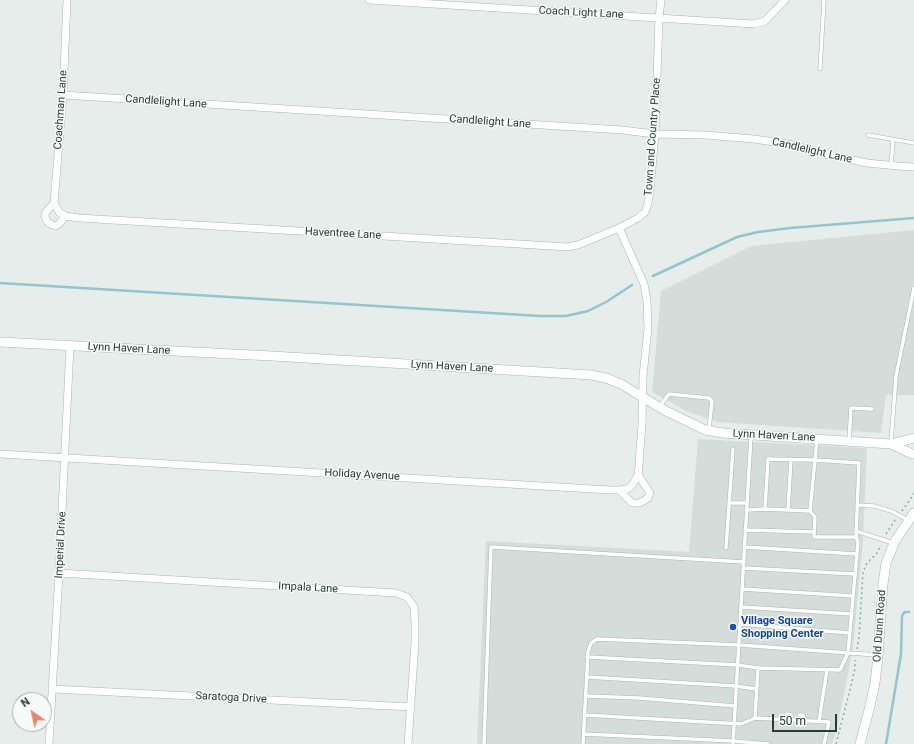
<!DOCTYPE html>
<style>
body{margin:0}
#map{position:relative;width:914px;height:744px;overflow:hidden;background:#e6edea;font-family:Roboto,sans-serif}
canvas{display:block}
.north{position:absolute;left:12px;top:692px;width:40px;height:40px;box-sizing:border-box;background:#f6faf8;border:1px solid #a3afab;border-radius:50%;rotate:326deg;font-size:11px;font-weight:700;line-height:16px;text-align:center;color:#263e37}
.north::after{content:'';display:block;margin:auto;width:14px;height:18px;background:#e88669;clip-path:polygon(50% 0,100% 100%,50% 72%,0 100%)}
.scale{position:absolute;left:772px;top:714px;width:65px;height:18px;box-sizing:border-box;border:2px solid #263e37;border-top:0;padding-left:5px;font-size:12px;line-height:14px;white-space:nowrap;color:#263e37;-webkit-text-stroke:3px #f6faf8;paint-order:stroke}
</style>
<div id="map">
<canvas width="914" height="744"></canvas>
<div class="north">N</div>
<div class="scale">50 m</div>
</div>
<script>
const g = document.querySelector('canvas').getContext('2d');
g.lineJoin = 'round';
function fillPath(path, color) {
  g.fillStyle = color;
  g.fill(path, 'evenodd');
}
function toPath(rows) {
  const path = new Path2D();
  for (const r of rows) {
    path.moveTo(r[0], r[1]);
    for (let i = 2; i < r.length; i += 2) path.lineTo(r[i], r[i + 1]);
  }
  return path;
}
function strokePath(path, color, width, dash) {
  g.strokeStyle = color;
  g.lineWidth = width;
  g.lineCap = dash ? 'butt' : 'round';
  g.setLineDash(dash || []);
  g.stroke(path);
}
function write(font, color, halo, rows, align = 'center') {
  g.font = font + ' Roboto,sans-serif';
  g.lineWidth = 3;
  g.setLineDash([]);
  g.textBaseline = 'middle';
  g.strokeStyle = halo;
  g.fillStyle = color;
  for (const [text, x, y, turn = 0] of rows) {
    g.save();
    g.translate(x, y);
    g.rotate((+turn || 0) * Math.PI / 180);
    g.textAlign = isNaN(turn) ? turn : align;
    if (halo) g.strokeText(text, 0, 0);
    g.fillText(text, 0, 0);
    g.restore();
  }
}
fillPath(toPath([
 [914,230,914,395,886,395,881,433,717,422,686,411,652,392,661,291,751,246],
 [698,439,867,448,863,540,853,648,838,724,832,744,477,744,486,541,689,552]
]), '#d4ddd9');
strokePath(toPath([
 [653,276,737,237,758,232,790,228,914,218],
 [0,283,540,316,566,316,588,311,606,302,632,285],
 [886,744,901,654,902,616,903,614,905,612,909,612]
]), '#92c5ce', 2.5);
const service = toPath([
 [820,69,824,0],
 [868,135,914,143],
 [891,166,893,140],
 [660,406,669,394,709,398,712,401,709,429],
 [849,441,851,408,872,409],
 [891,442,896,376,914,288],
 [729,503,747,503],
 [857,505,874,506,891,511,908,520],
 [765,509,768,459,815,460,859,463,856,537,814,537,815,517,810,511,815,460,817,440],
 [746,510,765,509,810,511],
 [788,510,791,459],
 [745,530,814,532],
 [856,531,893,543],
 [744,547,857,554],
 [726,548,733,449],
 [743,568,855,574],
 [742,589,853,596],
 [741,607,852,614],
 [740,624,850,633],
 [587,657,738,665,758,668,755,718],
 [758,668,840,670,848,653,858,542,856,537],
 [587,677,736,686,756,689],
 [586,696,639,698,735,706],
 [585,715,741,724,755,718,829,722,824,744],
 [799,715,803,715,805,721],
 [786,720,787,714,791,715],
 [819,721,827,670],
 [584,734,733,741,768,744],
 [484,744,491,547,744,562],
 [583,744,588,652,591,643,597,639,739,645,877,655],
 [733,744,751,436]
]);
const minor = toPath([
 [369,0,754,24,765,21,785,0],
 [63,95,622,130,655,134,705,135,754,139,794,145,815,152,867,163,898,166,914,167],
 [54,203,46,212,45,215,46,220,50,224,56,226,60,223,65,216],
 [65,216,79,218,552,246,567,247,578,245,619,228,638,218,645,212,648,203,650,192,655,134,659,18,661,0],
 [65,216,59,212,54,203,63,95,67,0],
 [0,454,610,490,619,490,628,489,633,484,638,475,639,467,640,449,642,426,643,376,648,328,647,301,644,284,619,228],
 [619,490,632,503,640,503,648,498,650,493,638,475],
 [59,573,396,593,407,597,414,607,415,623,415,643,408,744],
 [52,689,411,707],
 [49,744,59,573,70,346]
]);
const tertiary = toPath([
 [0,342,272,356,591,375,606,378,621,384,664,410,705,430,723,433,891,444,914,438],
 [891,444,912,454,914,454],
 [860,744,870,706,875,683,878,656,883,584,886,563,895,541,914,513]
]);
strokePath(service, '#a9b5b1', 4.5);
strokePath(minor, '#a9b5b1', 8);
strokePath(tertiary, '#a9b5b1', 10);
strokePath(toPath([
 [902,511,911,498,914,493],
 [886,534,895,520],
 [857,649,859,637,863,572,867,563,877,553,881,545],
 [836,744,851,686,855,668,855,660]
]), '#88afa2', 1.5, [2, 3]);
strokePath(service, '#fff', 3.5);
strokePath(minor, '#fff', 7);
strokePath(tertiary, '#fff', 9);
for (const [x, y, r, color] of [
 [733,627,4,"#1a4fb4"]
]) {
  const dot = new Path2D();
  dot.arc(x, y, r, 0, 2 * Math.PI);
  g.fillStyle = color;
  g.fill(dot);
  strokePath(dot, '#f6faf8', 1.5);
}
write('11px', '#263e37', '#f6faf8', [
 ["Coach Light Lane",581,13,3],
 ["Candlelight Lane",166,102,4],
 ["Coachman Lane",61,110,-86],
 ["Candlelight Lane",490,122,4],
 ["Town and Country Place",653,137,-86],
 ["Candlelight Lane",812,151,13],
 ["Haventree Lane",343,234,3],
 ["Lynn Haven Lane",129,349,3],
 ["Lynn Haven Lane",452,367,3],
 ["Lynn Haven Lane",774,436,3],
 ["Holiday Avenue",362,475,3],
 ["Imperial Drive",61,545,-87],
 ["Impala Lane",308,588,3],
 ["Old Dunn Road",880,626,-86],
 ["Saratoga Drive",231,698,3]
]);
write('bold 11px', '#164399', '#f6faf8', [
 ["Village Square",741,621],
 ["Shopping Center",741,634]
], 'left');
</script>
